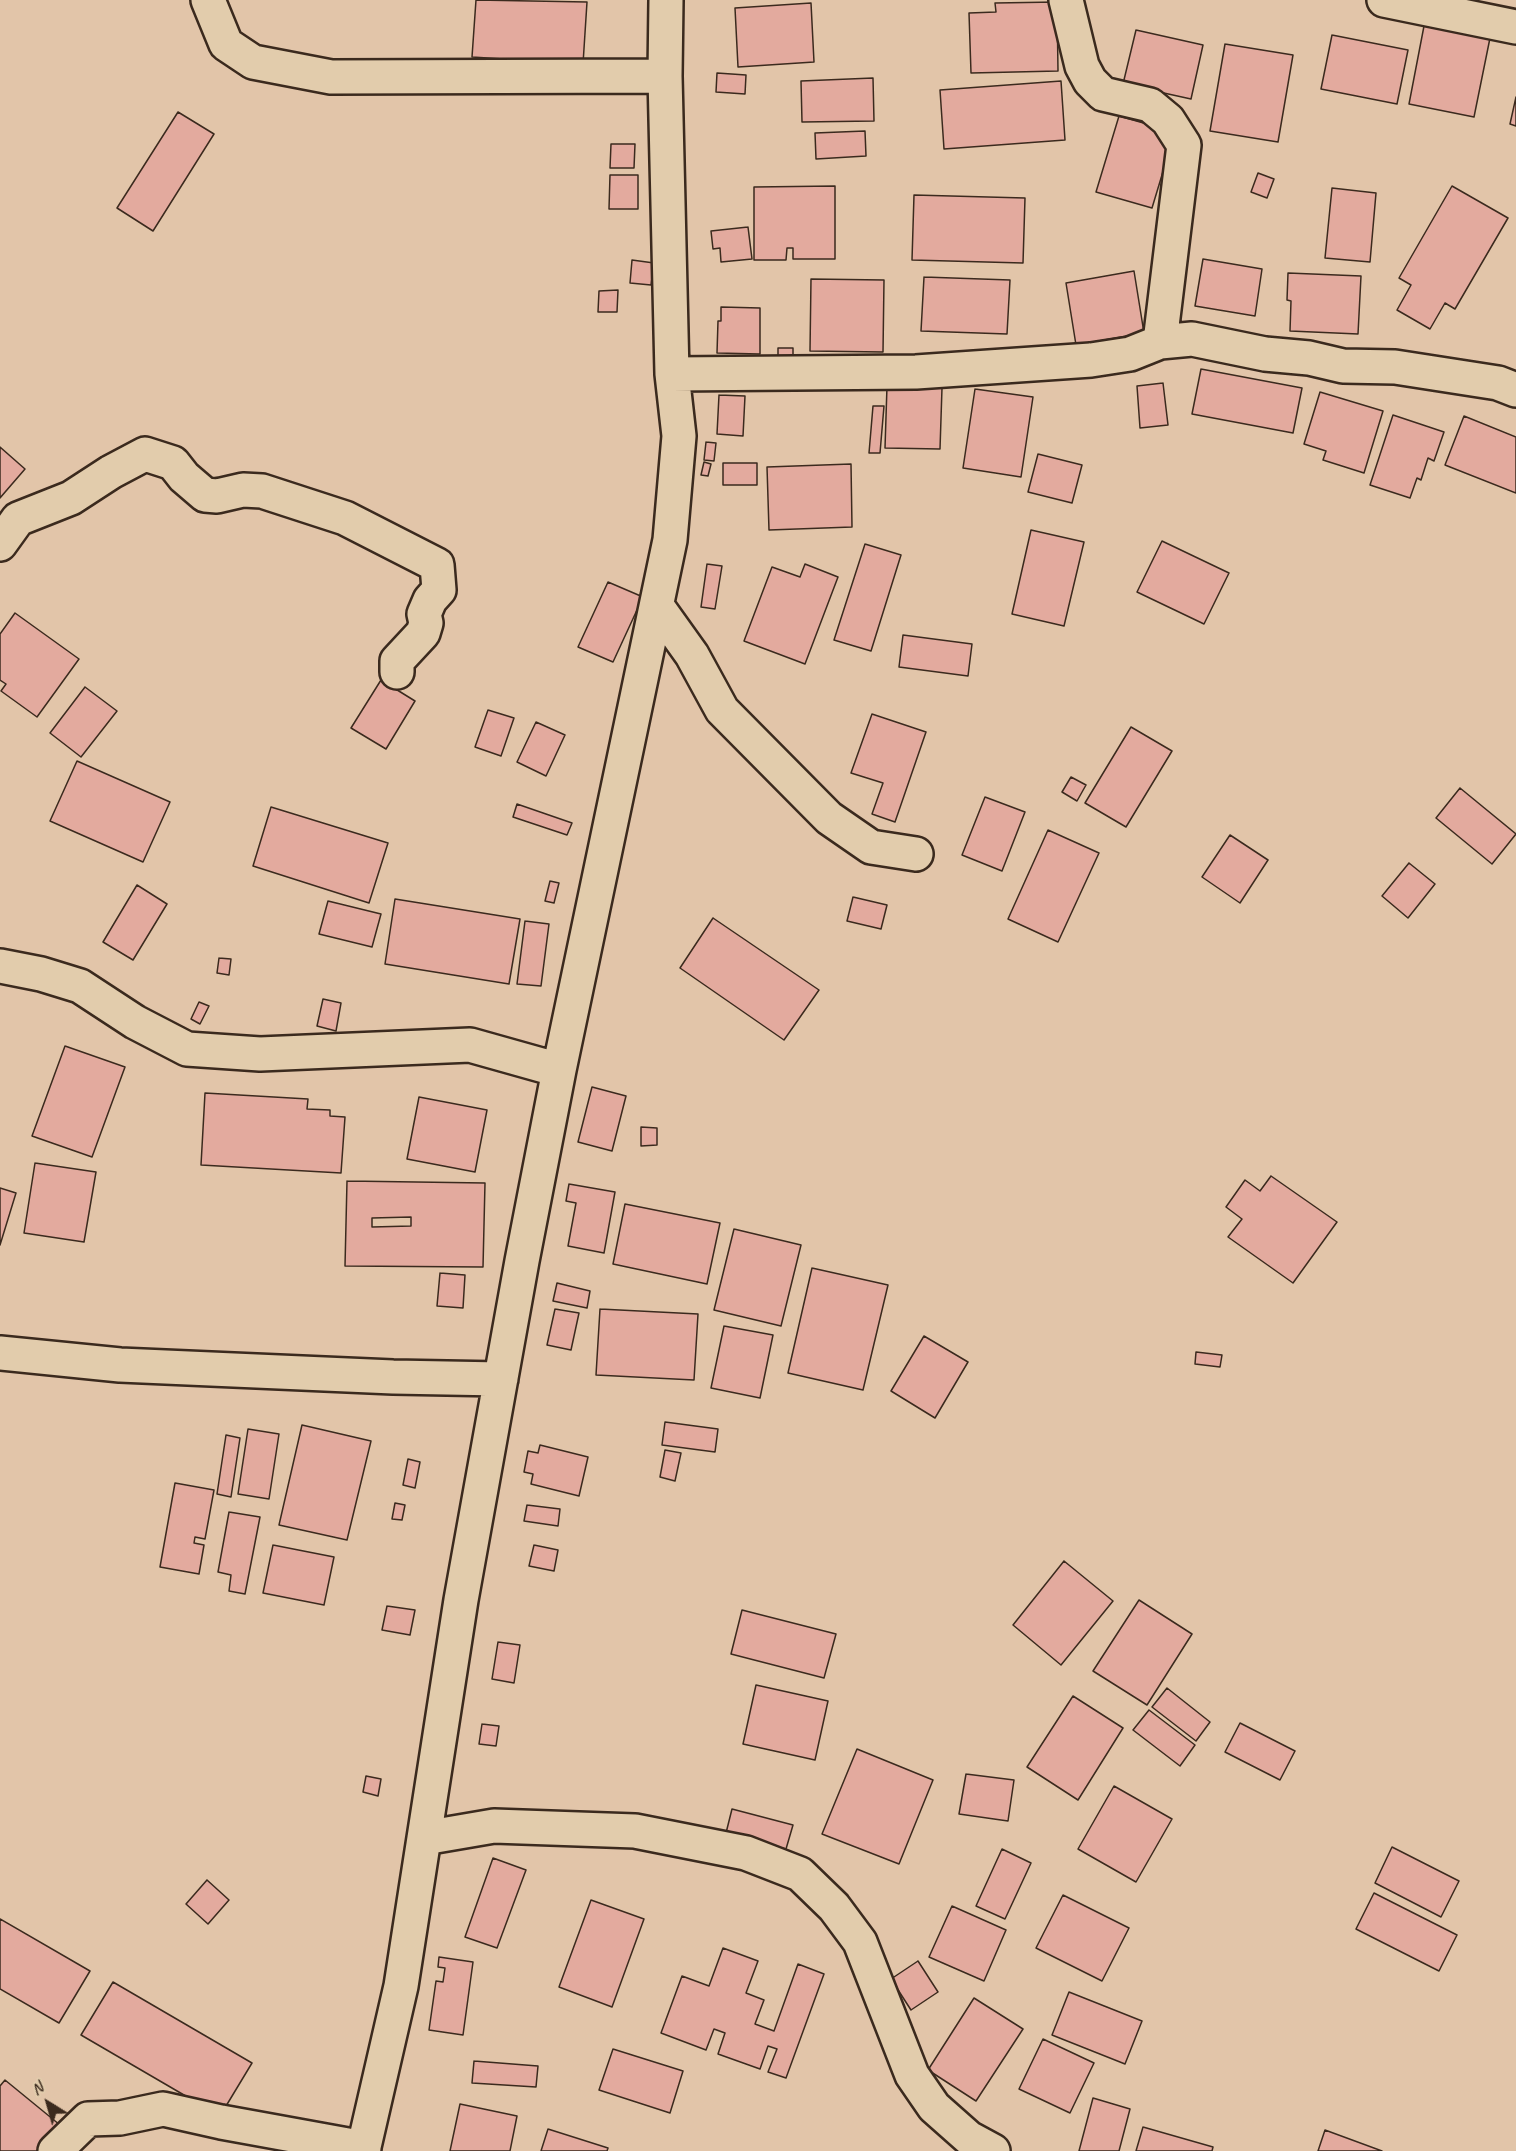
<!DOCTYPE html>
<style>
body{margin:0}
#map{position:relative;width:1516px;height:2151px;overflow:hidden;background:#e2c5a9;font-family:Caveat,sans-serif}
canvas{display:block}
.north{position:absolute;left:18px;top:2073px;width:60px;height:60px;-webkit-text-stroke:4px #e2ccac;paint-order:stroke;rotate:323deg;font-size:16px;font-weight:700;line-height:24px;text-align:center;color:#3b2a1e}
.north::after{content:'';display:block;margin:auto;width:21px;height:27px;background:#3b2a1e;clip-path:polygon(50% 0,100% 100%,50% 72%,0 100%)}
</style>
<div id="map">
<canvas width="1516" height="2151"></canvas>
<div class="north">N</div>
</div>
<script>
const g = document.querySelector('canvas').getContext('2d');
g.lineJoin = 'round';
function fillPath(path, color) {
  g.fillStyle = color;
  g.fill(path, 'evenodd');
}
function toPath(rows) {
  const path = new Path2D();
  for (const r of rows) {
    path.moveTo(r[0], r[1]);
    for (let i = 2; i < r.length; i += 2) path.lineTo(r[i], r[i + 1]);
  }
  return path;
}
function strokePath(path, color, width, dash) {
  g.strokeStyle = color;
  g.lineWidth = width;
  g.lineCap = dash ? 'butt' : 'round';
  g.setLineDash(dash || []);
  g.stroke(path);
}
const building = toPath([
 [476,0,587,2,583,64,472,57,476,0],
 [1057,2,1058,71,971,73,969,13,996,12,995,3,1057,2],
 [811,3,814,62,738,67,735,8,811,3],
 [1424,26,1490,38,1474,117,1409,104,1424,26],
 [1136,30,1203,45,1191,99,1123,84,1136,30],
 [1332,35,1408,50,1397,104,1321,89,1332,35],
 [1225,44,1293,55,1278,142,1210,131,1225,44],
 [717,73,746,75,745,94,716,92,717,73],
 [873,78,874,121,802,122,801,81,873,78],
 [1061,81,1065,140,944,149,940,90,1061,81],
 [1516,97,1516,126,1510,124,1516,97],
 [178,112,214,134,153,231,117,208,178,112],
 [1119,116,1175,132,1152,208,1096,192,1119,116],
 [865,131,866,156,816,159,815,133,865,131],
 [611,144,635,144,634,168,610,168,611,144],
 [1258,173,1274,179,1267,198,1251,192,1258,173],
 [610,175,638,175,638,209,609,209,610,175],
 [835,186,835,259,793,259,793,248,787,248,786,260,754,260,754,187,835,186],
 [1452,186,1508,218,1455,309,1445,303,1430,329,1397,310,1411,285,1399,278,1452,186],
 [1332,188,1376,193,1370,262,1325,258,1332,188],
 [914,195,1025,198,1023,263,912,260,914,195],
 [748,227,752,259,721,262,720,248,713,249,711,231,748,227],
 [1203,259,1262,269,1255,316,1195,306,1203,259],
 [632,260,654,263,651,285,630,283,632,260],
 [1134,271,1144,333,1076,345,1066,283,1134,271],
 [1288,273,1361,276,1358,334,1290,331,1291,301,1287,300,1288,273],
 [924,277,1010,280,1007,334,921,331,924,277],
 [811,279,884,280,883,352,810,351,811,279],
 [618,290,617,312,598,312,599,291,618,290],
 [721,307,760,308,760,354,717,353,718,321,721,321,721,307],
 [778,348,793,348,793,358,778,358,778,348],
 [1201,369,1302,388,1293,433,1192,414,1201,369],
 [1163,383,1168,425,1140,428,1137,386,1163,383],
 [887,386,942,388,940,449,885,448,887,386],
 [975,389,1033,397,1021,477,963,468,975,389],
 [1320,392,1383,411,1364,473,1323,460,1326,451,1304,444,1320,392],
 [719,395,745,396,743,436,717,434,719,395],
 [873,406,884,406,880,453,869,453,873,406],
 [1393,415,1444,432,1434,461,1428,458,1421,480,1417,478,1410,498,1370,485,1393,415],
 [1464,416,1516,437,1516,493,1445,465,1464,416],
 [706,442,716,443,714,461,704,460,706,442],
 [0,447,25,469,0,498,0,447],
 [1038,454,1082,465,1072,503,1028,492,1038,454],
 [704,462,711,464,708,476,701,475,704,462],
 [723,463,757,463,757,485,723,485,723,463],
 [851,464,852,527,769,530,767,467,851,464],
 [1031,530,1084,542,1064,626,1012,614,1031,530],
 [1162,541,1229,573,1204,624,1137,592,1162,541],
 [865,544,901,555,871,651,834,640,865,544],
 [707,564,722,566,715,609,701,607,707,564],
 [805,564,838,577,805,664,744,641,772,567,800,577,805,564],
 [608,582,643,597,613,662,578,647,608,582],
 [15,613,79,659,37,717,1,691,6,684,0,680,0,634,15,613],
 [903,635,972,644,968,676,899,667,903,635],
 [381,680,415,701,386,749,351,728,381,680],
 [85,687,117,711,81,757,50,733,85,687],
 [488,710,514,718,501,756,475,747,488,710],
 [872,714,926,732,895,822,872,814,883,783,851,773,872,714],
 [536,722,565,735,546,776,517,762,536,722],
 [1131,727,1172,751,1126,827,1085,803,1131,727],
 [77,761,170,802,143,862,50,821,77,761],
 [1071,777,1086,785,1077,801,1062,792,1071,777],
 [1460,788,1516,834,1492,864,1436,818,1460,788],
 [985,797,1025,812,1002,871,962,855,985,797],
 [517,804,572,823,567,835,513,817,517,804],
 [271,807,388,843,369,903,253,866,271,807],
 [1048,830,1099,853,1058,942,1008,919,1048,830],
 [1230,835,1268,860,1240,903,1202,877,1230,835],
 [1409,863,1435,884,1408,918,1382,896,1409,863],
 [550,881,559,883,554,903,545,901,550,881],
 [137,885,167,904,133,960,103,942,137,885],
 [853,897,887,905,881,929,847,921,853,897],
 [395,899,520,919,509,984,385,964,395,899],
 [328,901,381,914,372,947,319,934,328,901],
 [713,918,819,990,784,1040,680,968,713,918],
 [525,921,549,924,541,986,517,984,525,921],
 [219,958,231,959,229,975,217,973,219,958],
 [323,999,341,1003,336,1031,317,1026,323,999],
 [199,1002,209,1006,200,1024,191,1019,199,1002],
 [65,1046,125,1067,92,1157,32,1136,65,1046],
 [592,1087,626,1096,612,1151,578,1142,592,1087],
 [205,1093,308,1099,307,1109,330,1110,330,1116,345,1117,341,1173,201,1165,205,1093],
 [419,1097,487,1110,475,1172,407,1159,419,1097],
 [641,1127,657,1128,657,1145,641,1146,641,1127],
 [35,1163,96,1172,84,1242,24,1233,35,1163],
 [1271,1176,1337,1222,1293,1283,1228,1237,1242,1219,1226,1207,1245,1180,1260,1191,1271,1176],
 [347,1181,485,1183,483,1267,345,1266,347,1181],
 [411,1217,411,1226,372,1227,372,1218,411,1217],
 [569,1184,615,1192,604,1253,568,1246,576,1203,566,1201,569,1184],
 [0,1188,16,1193,0,1245,0,1188],
 [625,1204,720,1223,707,1284,613,1264,625,1204],
 [734,1229,801,1245,781,1326,714,1310,734,1229],
 [812,1268,888,1285,863,1390,788,1373,812,1268],
 [440,1273,465,1275,463,1308,437,1306,440,1273],
 [557,1283,590,1291,587,1308,553,1301,557,1283],
 [555,1309,579,1313,571,1350,547,1345,555,1309],
 [600,1309,698,1314,694,1380,596,1375,600,1309],
 [724,1326,773,1335,760,1398,711,1388,724,1326],
 [924,1336,968,1362,935,1418,891,1391,924,1336],
 [1196,1352,1222,1355,1220,1367,1195,1364,1196,1352],
 [665,1422,718,1429,715,1452,662,1445,665,1422],
 [302,1425,371,1441,347,1540,279,1525,302,1425],
 [248,1429,279,1434,269,1499,238,1494,248,1429],
 [226,1435,240,1438,231,1497,217,1494,226,1435],
 [540,1445,588,1457,579,1496,531,1484,533,1474,524,1472,528,1451,538,1453,540,1445],
 [665,1450,681,1453,675,1481,660,1477,665,1450],
 [408,1459,420,1462,415,1488,403,1485,408,1459],
 [175,1483,214,1490,205,1539,195,1537,194,1543,204,1545,199,1574,160,1567,175,1483],
 [395,1503,405,1505,402,1520,392,1519,395,1503],
 [527,1505,560,1509,558,1526,524,1521,527,1505],
 [229,1512,260,1517,245,1594,229,1591,231,1575,218,1572,229,1512],
 [273,1545,334,1557,324,1605,263,1593,273,1545],
 [534,1545,558,1550,554,1571,529,1566,534,1545],
 [1064,1561,1113,1601,1061,1665,1013,1625,1064,1561],
 [1139,1600,1192,1634,1147,1705,1093,1671,1139,1600],
 [387,1606,415,1610,410,1635,382,1630,387,1606],
 [742,1610,836,1634,824,1678,731,1654,742,1610],
 [498,1642,520,1645,514,1683,492,1679,498,1642],
 [756,1685,828,1701,815,1760,743,1744,756,1685],
 [1167,1688,1210,1722,1196,1741,1152,1707,1167,1688],
 [1073,1696,1123,1728,1078,1800,1027,1767,1073,1696],
 [1149,1710,1195,1745,1180,1766,1133,1730,1149,1710],
 [1240,1723,1295,1751,1280,1780,1225,1752,1240,1723],
 [482,1724,499,1726,496,1746,479,1744,482,1724],
 [857,1749,933,1780,899,1864,822,1834,857,1749],
 [966,1774,1014,1780,1008,1821,959,1814,966,1774],
 [366,1776,381,1779,378,1796,363,1792,366,1776],
 [1114,1786,1172,1819,1136,1882,1078,1849,1114,1786],
 [732,1809,793,1825,786,1849,726,1833,732,1809],
 [1392,1847,1459,1881,1441,1917,1375,1883,1392,1847],
 [1002,1849,1031,1863,1005,1919,976,1906,1002,1849],
 [493,1858,526,1870,497,1948,465,1937,493,1858],
 [207,1880,229,1900,208,1924,186,1904,207,1880],
 [1374,1893,1457,1935,1439,1971,1356,1929,1374,1893],
 [1063,1895,1129,1928,1102,1981,1036,1948,1063,1895],
 [591,1900,644,1919,612,2007,559,1987,591,1900],
 [952,1906,1006,1930,984,1981,929,1957,952,1906],
 [0,1919,90,1971,59,2023,0,1989,0,1919],
 [723,1948,758,1961,746,1993,764,2000,755,2024,774,2031,798,1964,824,1974,786,2078,768,2072,777,2049,768,2046,760,2069,718,2054,725,2033,714,2029,706,2050,661,2033,682,1976,709,1986,723,1948],
 [439,1957,473,1962,463,2035,429,2030,436,1981,443,1982,445,1968,438,1967,439,1957],
 [918,1961,938,1992,911,2010,891,1979,918,1961],
 [113,1982,252,2063,220,2116,81,2035,113,1982],
 [1069,1992,1142,2021,1125,2064,1052,2035,1069,1992],
 [974,1998,1023,2029,976,2101,928,2070,974,1998],
 [1043,2039,1094,2063,1070,2113,1019,2089,1043,2039],
 [613,2049,683,2071,670,2113,599,2090,613,2049],
 [474,2061,538,2066,536,2087,472,2083,474,2061],
 [5,2080,60,2125,37,2151,0,2151,0,2086,5,2080],
 [1093,2098,1130,2109,1119,2151,1079,2151,1093,2098],
 [460,2104,517,2116,510,2151,450,2151,460,2104],
 [1143,2127,1213,2147,1212,2151,1136,2151,1143,2127],
 [548,2129,608,2148,607,2151,541,2151,548,2129],
 [1325,2130,1382,2151,1318,2151,1325,2130]
]);
fillPath(building, '#e3aa9e');
strokePath(building, '#3b2a1e', 1.5);
const minor = toPath([
 [208,0,226,44,253,62,331,77,665,76],
 [1066,0,1082,66,1090,81,1103,94,1150,105,1168,120,1184,145,1160,342],
 [1384,0,1516,27],
 [672,374,916,372,1091,360,1130,354,1160,342,1192,339,1265,354,1309,358,1343,366,1395,367,1498,383,1516,390],
 [0,544,18,519,71,498,111,472,145,454,173,463,184,477,205,495,217,496,243,490,262,491,305,505,345,518,437,565,439,590,430,600,424,614,426,623,423,633,397,661,397,672],
 [657,606,692,655,722,710,829,818,871,847,916,854],
 [0,966,41,974,80,986,135,1022,187,1049,260,1054,470,1045,559,1070],
 [0,1353,120,1365,393,1377,501,1379],
 [424,1838,494,1826,635,1831,746,1853,800,1874,834,1907,860,1942,912,2075,934,2107,969,2138,993,2151],
 [55,2151,88,2119,120,2118,163,2109,221,2122,364,2148],
 [363,2151,401,1986,461,1600,522,1261,559,1070,670,540,679,436,672,374,665,76,666,0]
]);
strokePath(minor, '#3b2a1e', 38);
strokePath(minor, '#e2ccac', 33);
</script>
